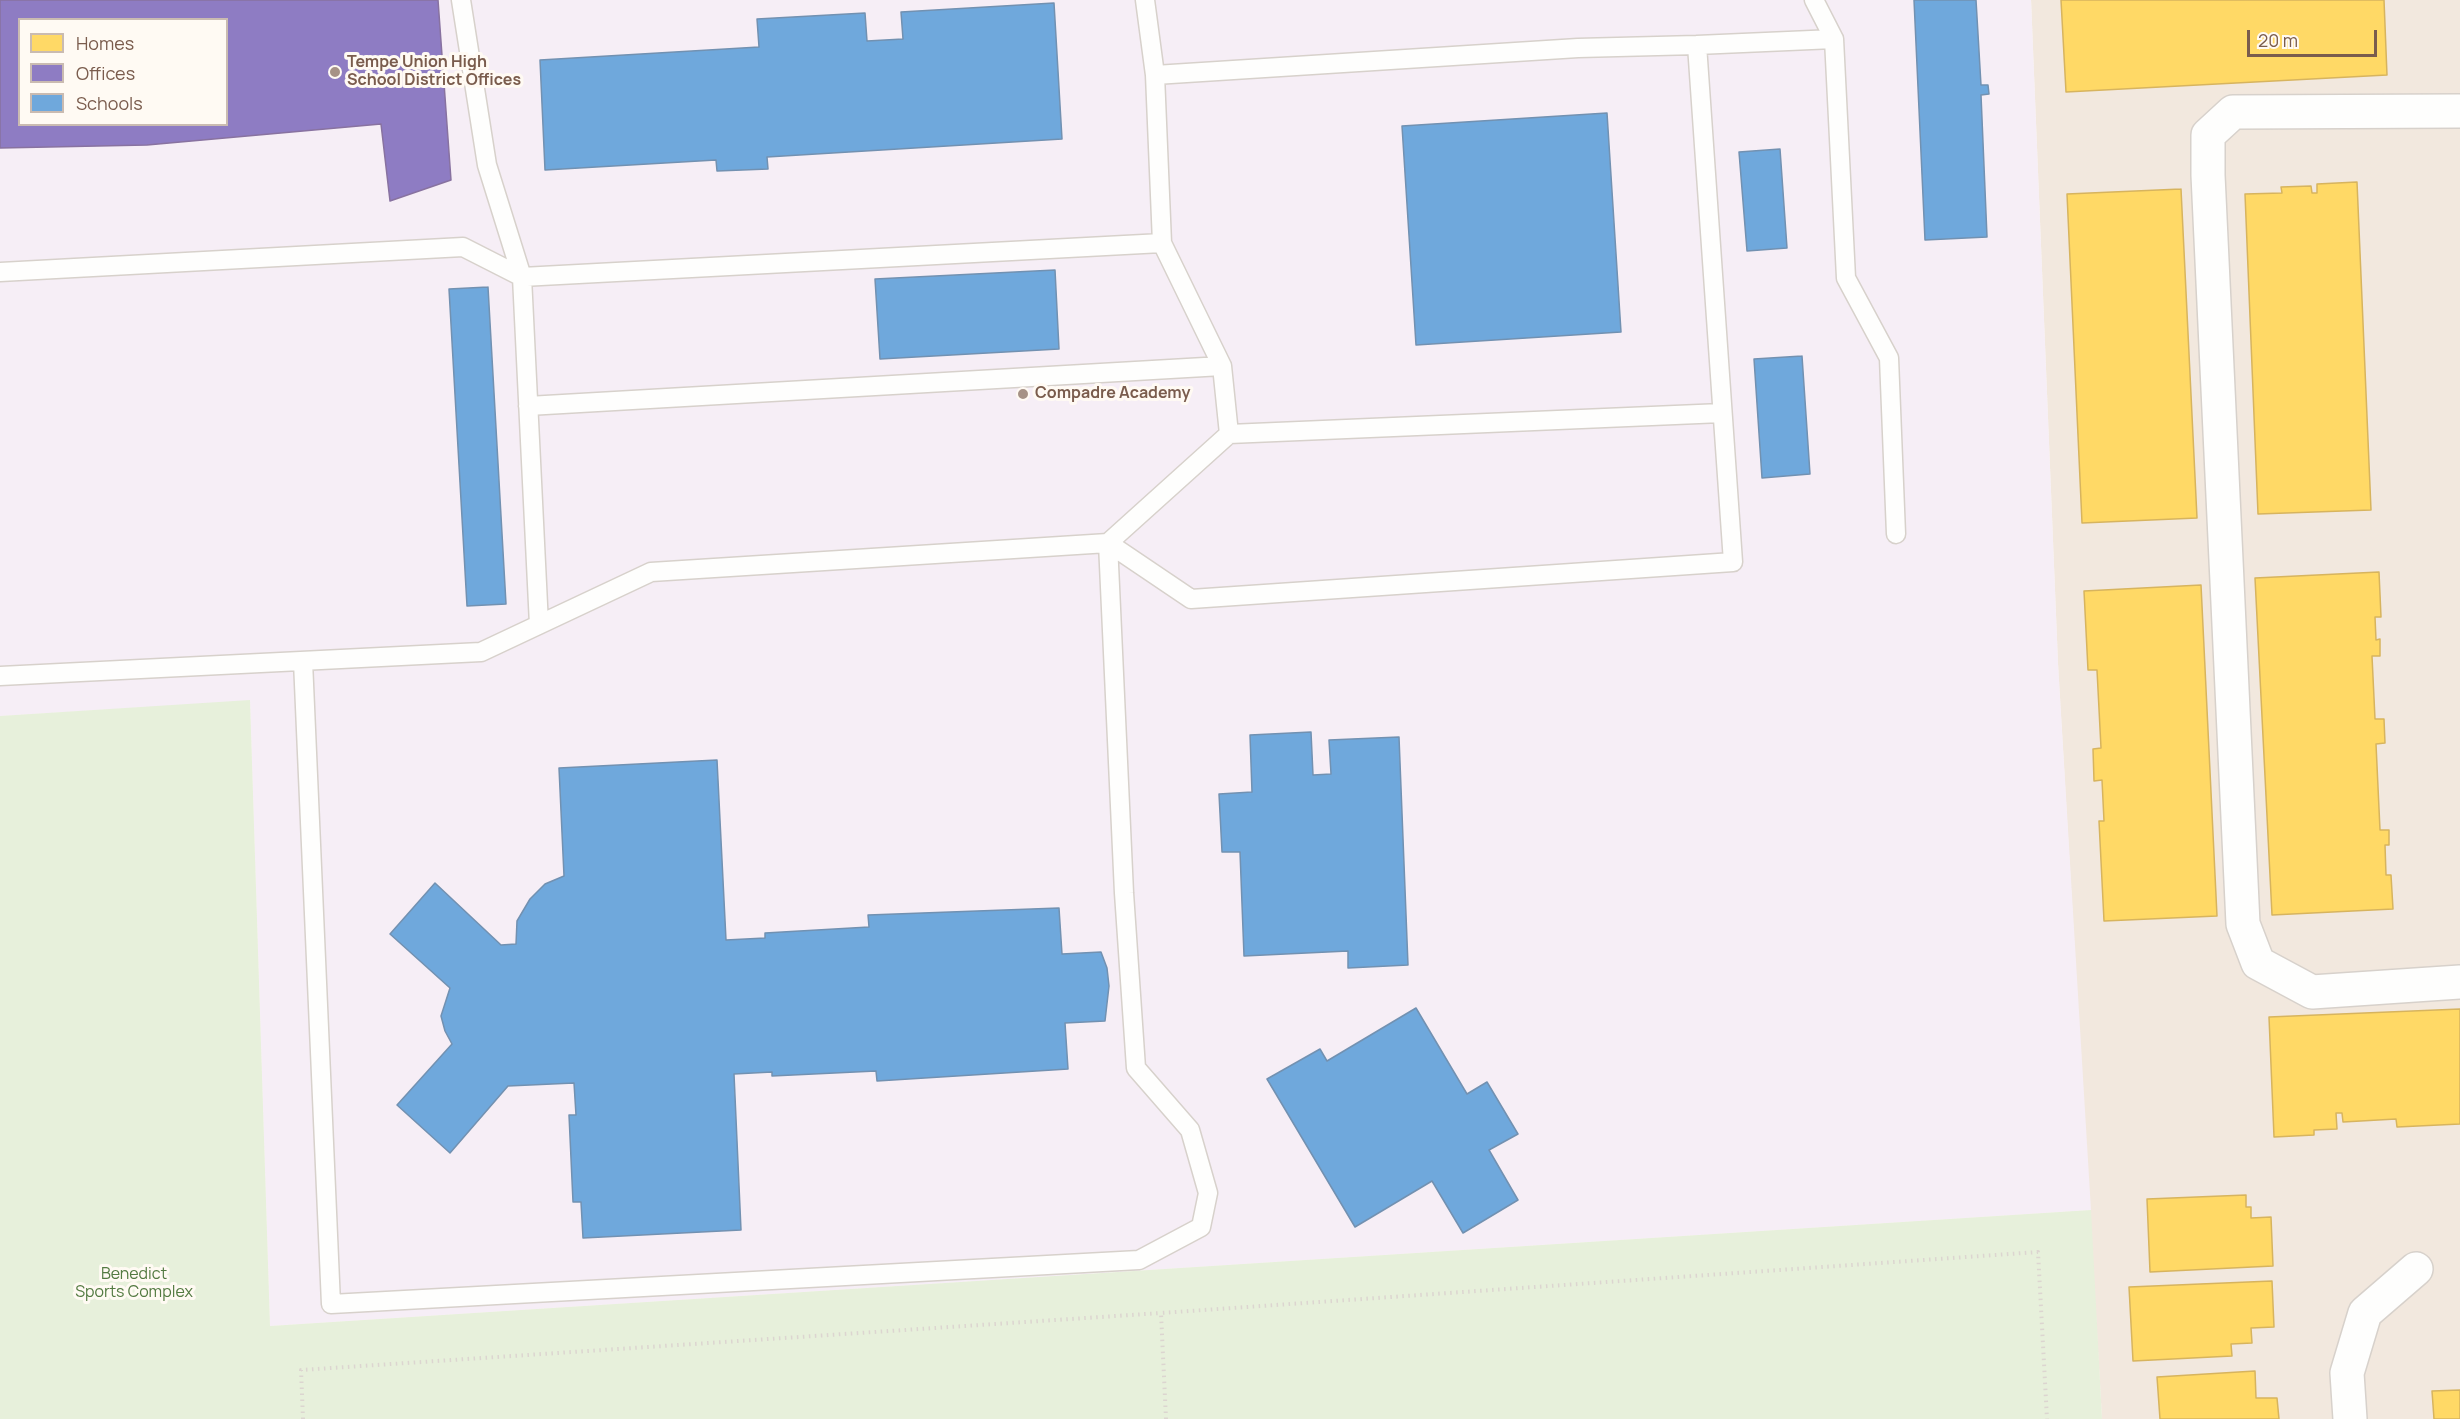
<!DOCTYPE html>
<style>
body{margin:0}
#map{position:relative;width:2460px;height:1419px;overflow:hidden;background:#f9f5f0;font-family:Manrope,sans-serif}
canvas{display:block}
.legend{position:absolute;left:18px;top:18px;width:210px;height:108px;box-sizing:border-box;background:#fffaf3;border:2px solid #cabbb1;margin:0;padding:8px 10px;list-style:none;font-size:18px;color:#7a5c4d}
.legend li{display:flex;align-items:center;gap:12px;height:30px}
.legend b{width:30px;border:2px solid #cabbb1}
.scale{position:absolute;left:2247px;top:30px;width:130px;height:27px;box-sizing:border-box;border:3px solid #7a5c4d;border-top:0;padding-left:8px;font-size:18px;line-height:21px;white-space:nowrap;color:#7a5c4d;-webkit-text-stroke:4px #fffaf3;paint-order:stroke}
</style>
<div id="map">
<canvas width="2460" height="1419"></canvas>
<ul class="legend">
<li><b style="height:16px;background:#ffd966"></b>Homes</li>
<li><b style="height:16px;background:#8e7cc3"></b>Offices</li>
<li><b style="height:16px;background:#6fa8dc"></b>Schools</li>
</ul>
<div class="scale">20 m</div>
</div>
<script>
const g = document.querySelector('canvas').getContext('2d');
g.lineJoin = 'round';
function fillPath(path, color) {
  g.fillStyle = color;
  g.fill(path, 'evenodd');
}
function toPath(rows) {
  const path = new Path2D();
  for (const r of rows) {
    path.moveTo(r[0], r[1]);
    for (let i = 2; i < r.length; i += 2) path.lineTo(r[i], r[i + 1]);
  }
  return path;
}
function strokePath(path, color, width, dash) {
  g.strokeStyle = color;
  g.lineWidth = width;
  g.lineCap = dash ? 'butt' : 'round';
  g.setLineDash(dash || []);
  g.stroke(path);
}
function write(font, color, halo, rows, align = 'center') {
  g.font = font + ' Manrope,sans-serif';
  g.lineWidth = 6;
  g.setLineDash([]);
  g.textBaseline = 'middle';
  g.strokeStyle = halo;
  g.fillStyle = color;
  for (const [text, x, y, turn = 0] of rows) {
    g.save();
    g.translate(x, y);
    g.rotate((+turn || 0) * Math.PI / 180);
    g.textAlign = isNaN(turn) ? turn : align;
    if (halo) g.strokeText(text, 0, 0);
    g.fillText(text, 0, 0);
    g.restore();
  }
}
fillPath(toPath([
 [2031,0,2460,0,2460,1419,2102,1419,2058,664]
]), '#f2e8de');
fillPath(toPath([
 [0,0,2031,0,2058,664,2091,1210,270,1326,250,701,0,716],
 [20,20,226,20,226,124,20,124]
]), '#f6eef6');
fillPath(toPath([
 [250,700,270,1326,2091,1210,2102,1419,0,1419,0,716]
]), '#e7f0db');
const homes = toPath([
 [2061,0,2384,0,2387,75,2066,92,2061,0],
 [2357,182,2371,510,2258,514,2245,194,2282,193,2281,187,2311,186,2312,193,2317,193,2317,184,2357,182],
 [2181,189,2197,518,2082,523,2067,194,2181,189],
 [2379,572,2381,617,2375,617,2376,640,2380,639,2380,656,2372,656,2375,719,2384,719,2385,743,2376,744,2380,830,2389,830,2389,845,2385,845,2386,875,2391,875,2393,909,2272,915,2255,578,2379,572],
 [2201,585,2217,916,2104,921,2099,821,2104,821,2102,780,2094,781,2093,749,2101,748,2097,670,2088,670,2084,591,2201,585],
 [2460,1009,2460,1124,2397,1127,2396,1119,2343,1122,2342,1113,2336,1113,2337,1129,2314,1130,2314,1135,2274,1137,2269,1017,2460,1009],
 [2246,1195,2246,1207,2251,1207,2251,1218,2271,1217,2273,1266,2150,1272,2147,1199,2246,1195],
 [2272,1281,2274,1327,2251,1328,2252,1343,2231,1344,2232,1356,2133,1361,2129,1287,2272,1281],
 [2255,1371,2256,1398,2277,1398,2279,1419,2160,1419,2157,1377,2255,1371],
 [2460,1390,2460,1419,2434,1419,2432,1391,2460,1390]
]);
fillPath(homes, '#ffd966');
strokePath(homes, '#d7b45e', 1.5);
const offices = toPath([
 [0,0,438,0,451,180,390,201,381,124,147,145,0,148,0,0],
 [20,20,226,20,226,124,20,124,20,20]
]);
fillPath(offices, '#8e7cc3');
strokePath(offices, '#8872a0', 1.5);
const schools = toPath([
 [1914,0,1976,0,1981,85,1988,85,1989,94,1981,95,1987,237,1925,240,1914,0],
 [1054,3,1062,139,767,157,768,169,717,171,716,160,545,170,540,60,759,47,757,19,865,13,867,41,903,39,901,12,1054,3],
 [1607,113,1621,332,1416,345,1402,126,1607,113],
 [1780,149,1787,248,1747,251,1739,152,1780,149],
 [1055,270,1059,349,880,359,875,279,1055,270],
 [488,287,506,604,467,606,449,289,488,287],
 [1802,356,1810,474,1762,478,1754,359,1802,356],
 [1311,732,1313,775,1331,774,1329,740,1399,737,1408,965,1348,968,1348,951,1244,956,1240,852,1222,852,1219,794,1252,792,1250,735,1311,732],
 [717,760,726,940,765,938,765,933,869,927,868,915,1059,908,1062,954,1101,952,1107,968,1109,986,1105,1021,1065,1023,1068,1069,877,1081,876,1071,772,1076,772,1072,734,1074,741,1230,583,1238,581,1202,573,1202,569,1115,576,1115,574,1083,508,1086,450,1153,397,1105,452,1044,445,1031,441,1016,450,988,390,934,435,883,501,945,516,944,517,921,530,899,545,884,564,876,559,768,717,760],
 [1416,1008,1467,1094,1487,1082,1518,1134,1489,1150,1518,1200,1463,1233,1432,1181,1355,1227,1267,1079,1320,1049,1327,1061,1416,1008]
]);
fillPath(schools, '#6fa8dc');
strokePath(schools, '#7291b1', 1.5);
const lane = toPath([
 [461,0,487,165,522,277,539,625],
 [1145,0,1155,75],
 [1834,39,1846,278,1889,358,1896,534],
 [1162,243,1222,366,1229,434,1722,413],
 [0,272,463,247,522,277,1162,243,1155,75,1578,48,1697,45],
 [528,406,1222,366],
 [303,661,331,1304,1139,1260,1201,1227,1208,1193,1190,1130,1136,1068,1124,893,1108,543,1229,434],
 [0,676,481,652,651,572,1108,543,1191,599,1733,562,1697,45,1834,39,1814,0]
]);
const street = toPath([
 [2460,111,2233,112,2208,135,2208,175,2243,924,2258,963,2312,992,2460,982],
 [2350,1419,2347,1373,2365,1313,2416,1269]
]);
strokePath(lane, '#d7d1cb', 21);
strokePath(street, '#d7d1cb', 36);
strokePath(toPath([
 [303,1419,301,1370,1161,1313],
 [1166,1419,1161,1313,2038,1252,2047,1419]
]), '#dcd5d0', 4, [1.5, 4.5]);
strokePath(lane, '#fefefd', 18);
strokePath(street, '#fefefd', 33);
for (const [x, y, r, color] of [
 [335,72,6,"#a69286"],
 [1023,394,6,"#a69286"]
]) {
  const dot = new Path2D();
  dot.arc(x, y, r, 0, 2 * Math.PI);
  g.fillStyle = color;
  g.fill(dot);
  strokePath(dot, '#fffaf3', 2);
}
write('bold 16px', '#7a5c4d', '#fffaf3', [
 ["Tempe Union High",347,63],
 ["School District Offices",347,81],
 ["Compadre Academy",1035,394]
], 'left');
write('16px', '#537a41', '#fffaf3', [
 ["Benedict",134,1275],
 ["Sports Complex",134,1293]
]);
</script>
